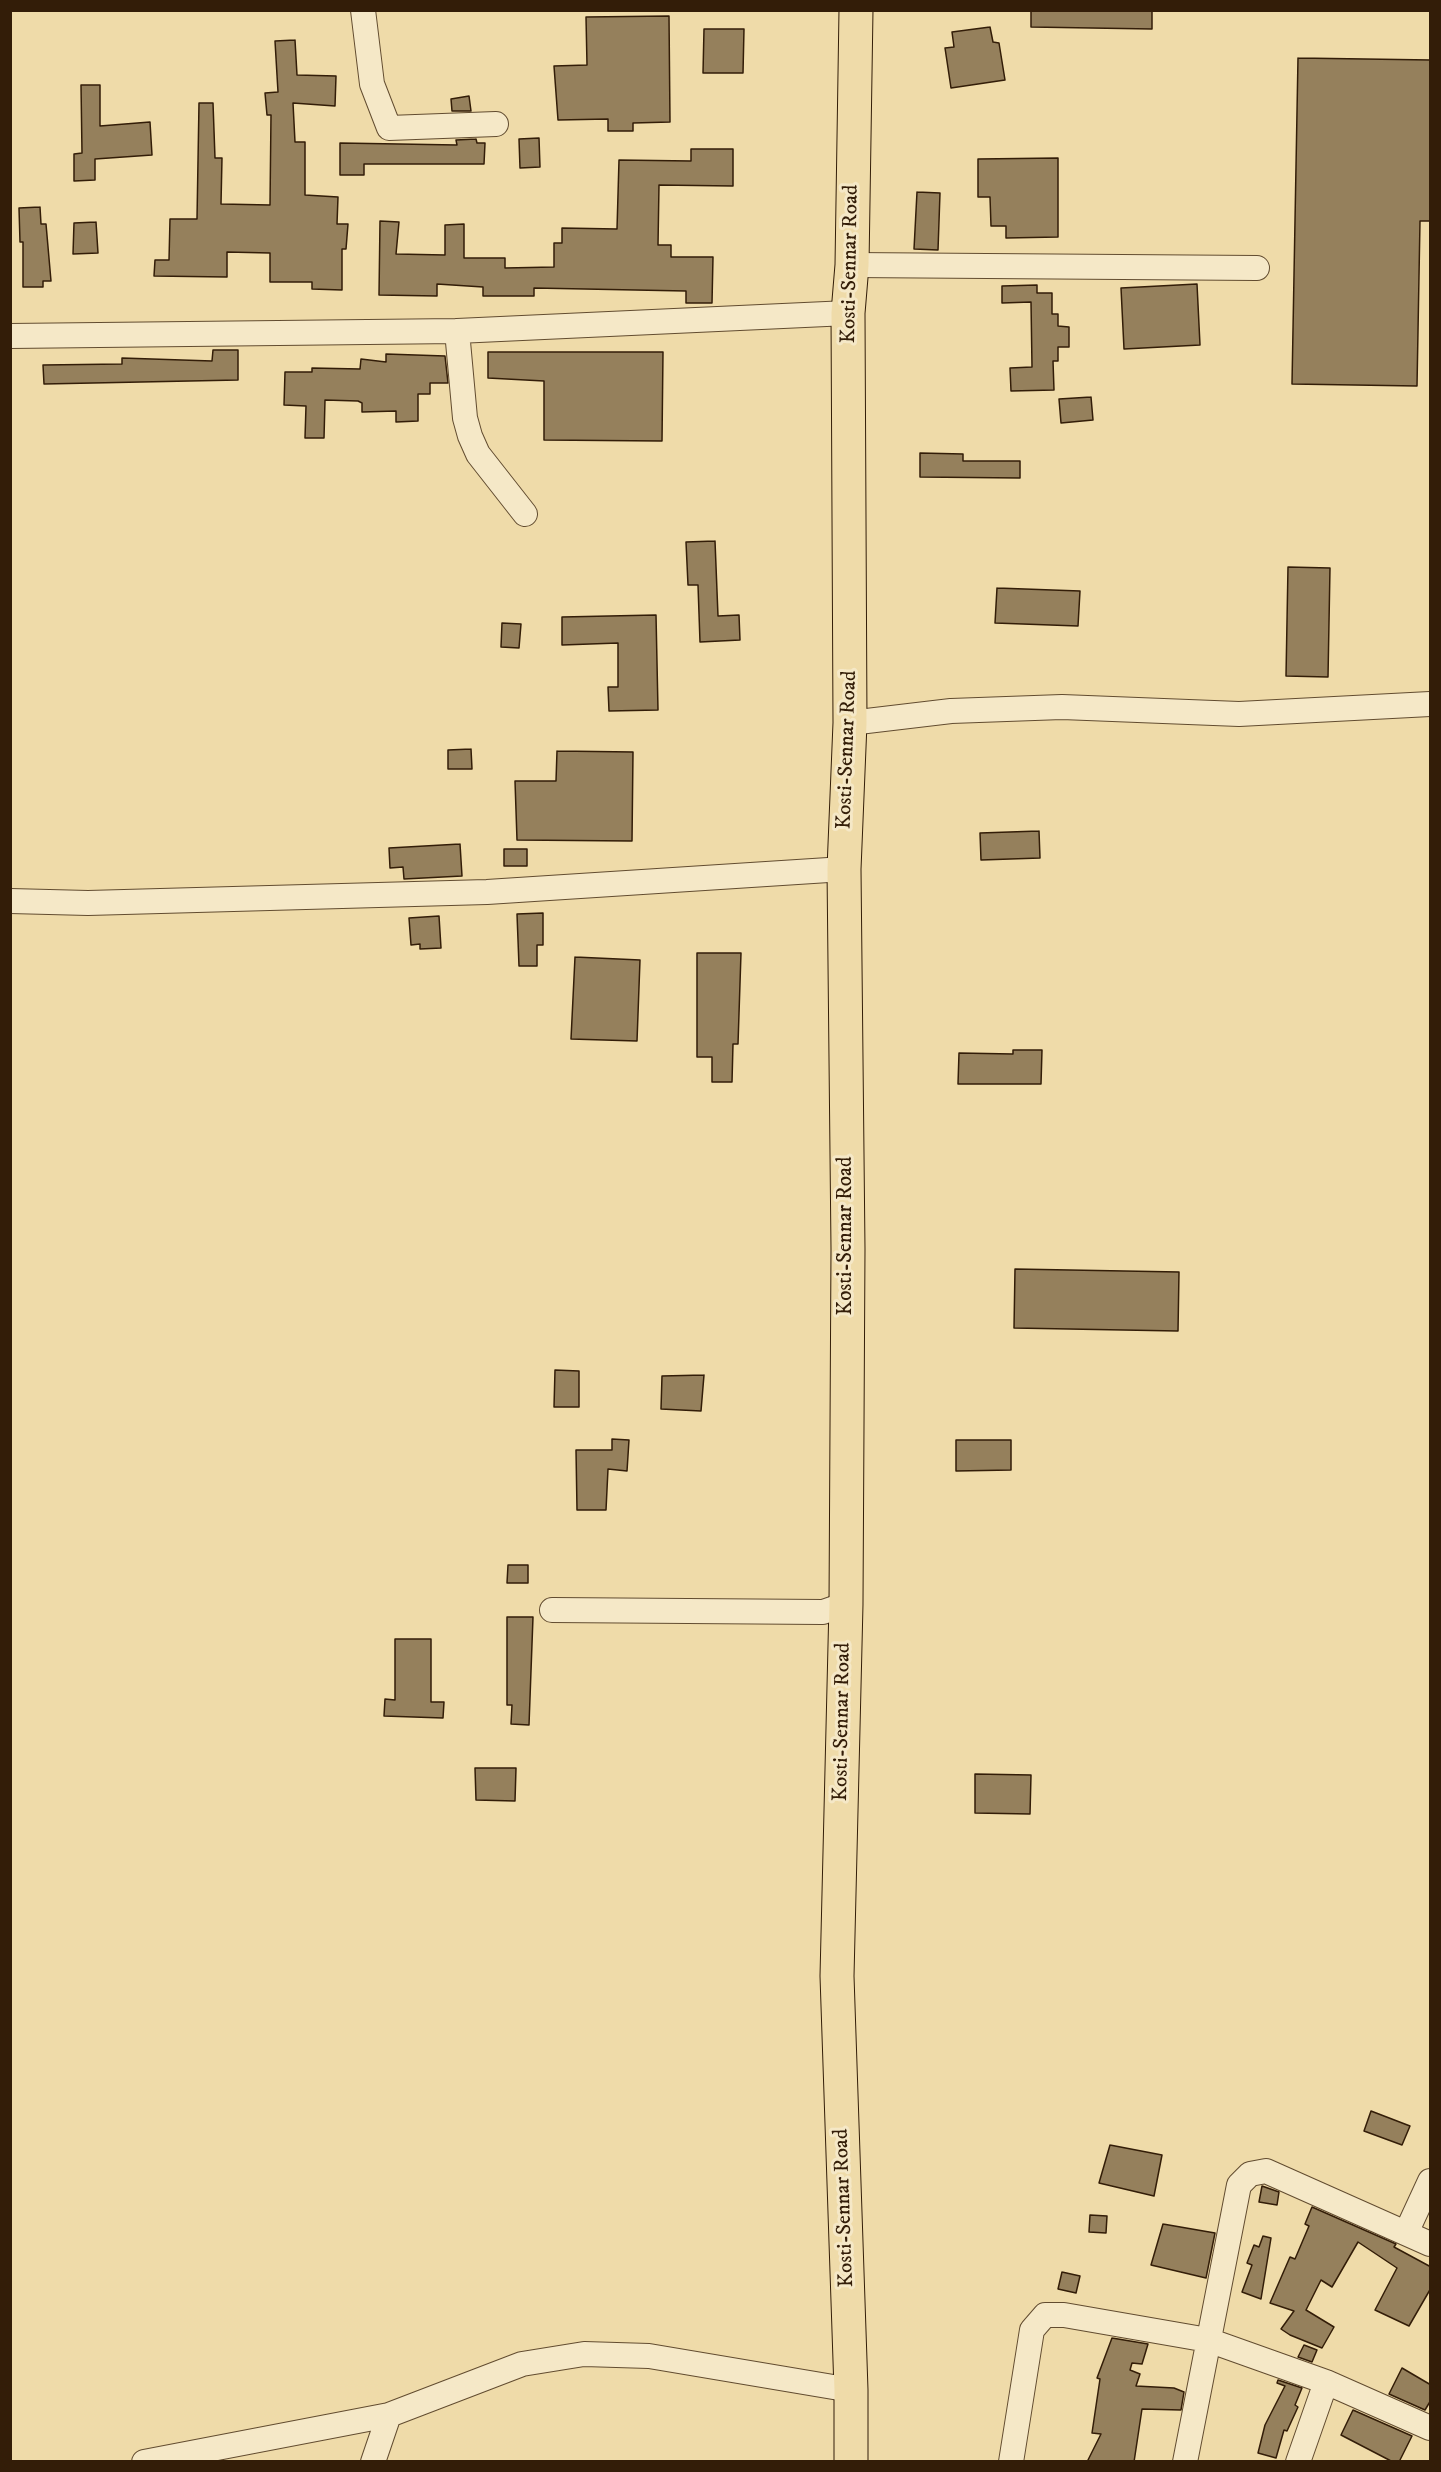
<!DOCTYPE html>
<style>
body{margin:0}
#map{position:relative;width:1441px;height:2472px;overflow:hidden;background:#efdba9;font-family:"IM FELL DW Pica",serif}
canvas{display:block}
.frame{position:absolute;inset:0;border:12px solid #331d08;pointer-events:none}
</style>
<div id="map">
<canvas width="1441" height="2472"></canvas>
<div class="frame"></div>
</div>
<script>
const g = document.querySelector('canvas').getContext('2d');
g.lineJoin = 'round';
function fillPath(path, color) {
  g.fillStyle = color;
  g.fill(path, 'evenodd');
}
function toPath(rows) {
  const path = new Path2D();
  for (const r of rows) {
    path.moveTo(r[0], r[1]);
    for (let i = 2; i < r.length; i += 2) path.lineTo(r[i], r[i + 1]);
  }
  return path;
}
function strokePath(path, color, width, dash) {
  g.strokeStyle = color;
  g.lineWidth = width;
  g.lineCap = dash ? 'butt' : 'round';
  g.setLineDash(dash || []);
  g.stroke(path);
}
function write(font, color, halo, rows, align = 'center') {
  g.font = font + ' "IM FELL DW Pica",serif';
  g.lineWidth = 6;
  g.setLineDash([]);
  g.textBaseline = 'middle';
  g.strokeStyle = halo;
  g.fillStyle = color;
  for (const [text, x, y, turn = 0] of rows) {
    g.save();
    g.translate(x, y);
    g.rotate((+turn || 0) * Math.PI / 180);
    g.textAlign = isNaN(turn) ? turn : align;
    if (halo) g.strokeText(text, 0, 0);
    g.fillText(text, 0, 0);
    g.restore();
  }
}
const building = toPath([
 [1031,10,1152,10,1152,29,1031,27,1031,10],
 [669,16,670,122,633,123,633,131,608,131,608,119,558,120,554,66,587,65,586,17,669,16],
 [990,27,993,42,999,43,1005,80,951,88,945,48,954,47,952,32,990,27],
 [704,29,744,29,743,73,703,73,704,29],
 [295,40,297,75,336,76,335,106,293,103,295,142,305,142,305,195,338,197,337,224,348,224,346,249,342,249,342,290,312,289,312,282,270,282,270,253,227,252,227,277,154,276,155,260,169,260,170,219,197,219,199,103,213,103,215,158,222,158,221,204,270,205,271,115,267,115,265,93,278,92,275,41,295,40],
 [1298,58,1431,60,1431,221,1420,221,1417,386,1292,384,1298,58],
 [81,85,100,85,100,126,150,122,152,155,95,159,95,180,74,181,74,154,82,153,81,85],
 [469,96,471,111,452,111,451,99,469,96],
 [539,138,540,167,520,168,519,139,539,138],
 [476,139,477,143,485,143,484,164,364,164,364,175,340,175,340,143,457,145,456,140,476,139],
 [691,149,733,149,733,186,659,185,658,245,671,245,671,257,713,257,712,303,686,303,686,291,534,288,534,296,483,296,483,287,437,284,437,296,379,295,380,221,399,222,396,254,445,255,445,225,464,224,464,258,505,258,505,268,554,267,554,243,562,243,562,228,617,229,619,160,691,161,691,149],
 [1058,158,1058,237,1006,238,1006,226,991,226,990,197,978,197,978,159,1058,158],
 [917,192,940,193,938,250,914,249,917,192],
 [40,207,41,224,46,224,51,281,43,281,43,287,23,287,23,242,20,242,19,208,40,207],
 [96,222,98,253,73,254,74,223,96,222],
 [1197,284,1200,345,1124,349,1121,288,1197,284],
 [1037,285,1037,293,1052,293,1052,314,1058,314,1058,326,1069,327,1069,347,1058,347,1058,361,1053,361,1054,390,1011,391,1010,368,1032,367,1031,302,1002,303,1002,286,1037,285],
 [213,350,238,350,238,380,44,384,43,365,122,364,122,358,212,361,213,350],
 [488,352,663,352,662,441,544,440,544,381,488,378,488,352],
 [386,354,445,356,448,383,430,383,430,394,418,394,418,421,396,422,396,411,362,412,362,403,358,401,325,400,324,438,305,438,306,406,284,405,285,372,312,372,312,368,360,369,361,359,386,362,386,354],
 [1091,397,1093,420,1061,423,1059,399,1091,397],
 [920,453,963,454,963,461,1020,461,1020,478,920,477,920,453],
 [715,541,718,616,739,615,740,640,700,642,698,585,688,585,686,542,715,541],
 [1288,567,1330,568,1328,677,1286,676,1288,567],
 [997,588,1080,591,1078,626,995,623,997,588],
 [656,615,658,710,609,711,608,687,618,687,618,643,562,645,562,617,656,615],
 [502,623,521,624,519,648,501,647,502,623],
 [471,749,472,769,448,769,448,750,471,749],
 [557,751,633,752,632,841,517,840,515,781,556,781,557,751],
 [1039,831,1040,858,981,860,980,833,1039,831],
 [460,844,462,876,404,879,403,867,390,868,389,848,460,844],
 [504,849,527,849,527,866,504,866,504,849],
 [543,913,543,945,537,945,537,966,519,966,517,914,543,913],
 [439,916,441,948,420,949,420,944,411,945,409,918,439,916],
 [697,953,741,953,738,1044,733,1044,732,1082,712,1082,712,1057,697,1057,697,953],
 [575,957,640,960,637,1041,571,1039,575,957],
 [1013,1050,1042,1050,1041,1084,958,1084,959,1053,1013,1054,1013,1050],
 [1015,1269,1179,1272,1178,1331,1014,1328,1015,1269],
 [555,1370,579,1371,579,1407,554,1407,555,1370],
 [704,1375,701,1411,661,1409,662,1376,704,1375],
 [612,1439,629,1440,627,1471,608,1469,606,1510,577,1510,576,1450,612,1450,612,1439],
 [956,1440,1011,1440,1011,1470,956,1471,956,1440],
 [508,1565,528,1565,528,1583,507,1583,508,1565],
 [507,1617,533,1617,529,1725,511,1724,512,1705,507,1705,507,1617],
 [395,1639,431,1639,431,1702,444,1702,443,1718,384,1716,385,1699,395,1700,395,1639],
 [475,1768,516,1768,515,1801,476,1800,475,1768],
 [975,1774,1031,1775,1030,1814,975,1813,975,1774],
 [1371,2111,1410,2126,1402,2145,1364,2131,1371,2111],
 [1110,2145,1162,2155,1154,2196,1099,2183,1110,2145],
 [1262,2186,1279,2192,1277,2205,1259,2202,1262,2186],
 [1312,2207,1396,2244,1394,2247,1431,2267,1431,2288,1409,2326,1375,2310,1397,2268,1358,2242,1332,2287,1321,2280,1306,2310,1334,2327,1322,2348,1290,2335,1281,2329,1294,2311,1270,2303,1290,2257,1295,2259,1309,2226,1305,2224,1312,2207],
 [1090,2215,1107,2216,1106,2233,1089,2232,1090,2215],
 [1163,2224,1215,2233,1206,2278,1151,2265,1163,2224],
 [1263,2236,1271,2238,1261,2299,1242,2292,1252,2265,1247,2263,1254,2245,1259,2247,1263,2236],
 [1062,2272,1080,2276,1076,2293,1058,2289,1062,2272],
 [1112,2338,1148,2344,1142,2364,1132,2363,1130,2370,1140,2374,1136,2386,1174,2388,1184,2392,1181,2410,1142,2409,1134,2462,1087,2462,1101,2434,1092,2433,1100,2379,1097,2378,1112,2338],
 [1304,2345,1317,2350,1312,2362,1298,2357,1304,2345],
 [1402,2368,1431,2385,1431,2400,1425,2410,1389,2394,1402,2368],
 [1278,2380,1302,2388,1295,2405,1298,2407,1287,2431,1284,2430,1276,2458,1258,2453,1265,2425,1285,2386,1277,2383,1278,2380],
 [1353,2410,1412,2436,1399,2462,1393,2462,1341,2435,1353,2410]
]);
fillPath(building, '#95805c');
strokePath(building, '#331d08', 1.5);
const minor = toPath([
 [363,10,372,84,389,128,496,124],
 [852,265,1257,268],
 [457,331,465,418,470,436,478,454,525,514],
 [10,336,457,331,848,313],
 [850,723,951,711,1062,707,1239,714,1430,704],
 [10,901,88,903,487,892,844,869],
 [552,1610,823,1612,846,1604],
 [1406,2233,1430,2181],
 [144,2462,389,2415,522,2364,584,2354,649,2356,851,2390],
 [373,2462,389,2415],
 [1011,2462,1032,2330,1045,2315,1064,2315,1208,2340,1326,2382,1430,2428],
 [1185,2462,1239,2185,1250,2174,1266,2171,1430,2244],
 [1298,2462,1326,2382]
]);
const highway = toPath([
 [851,2462,851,2390,837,1976,846,1604,848,1249,844,869,850,723,848,313,852,265,856,10]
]);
strokePath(minor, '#624c30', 26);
strokePath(highway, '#331d08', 35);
strokePath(minor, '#f5e8c7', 24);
strokePath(highway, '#efdba9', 33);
write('21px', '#331d08', '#f5e8c7', [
 ["Kosti-Sennar Road",851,264,-89],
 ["Kosti-Sennar Road",848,750,-88],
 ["Kosti-Sennar Road",847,1236,-90],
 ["Kosti-Sennar Road",843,1722,-89],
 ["Kosti-Sennar Road",845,2208,-92]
]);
</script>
